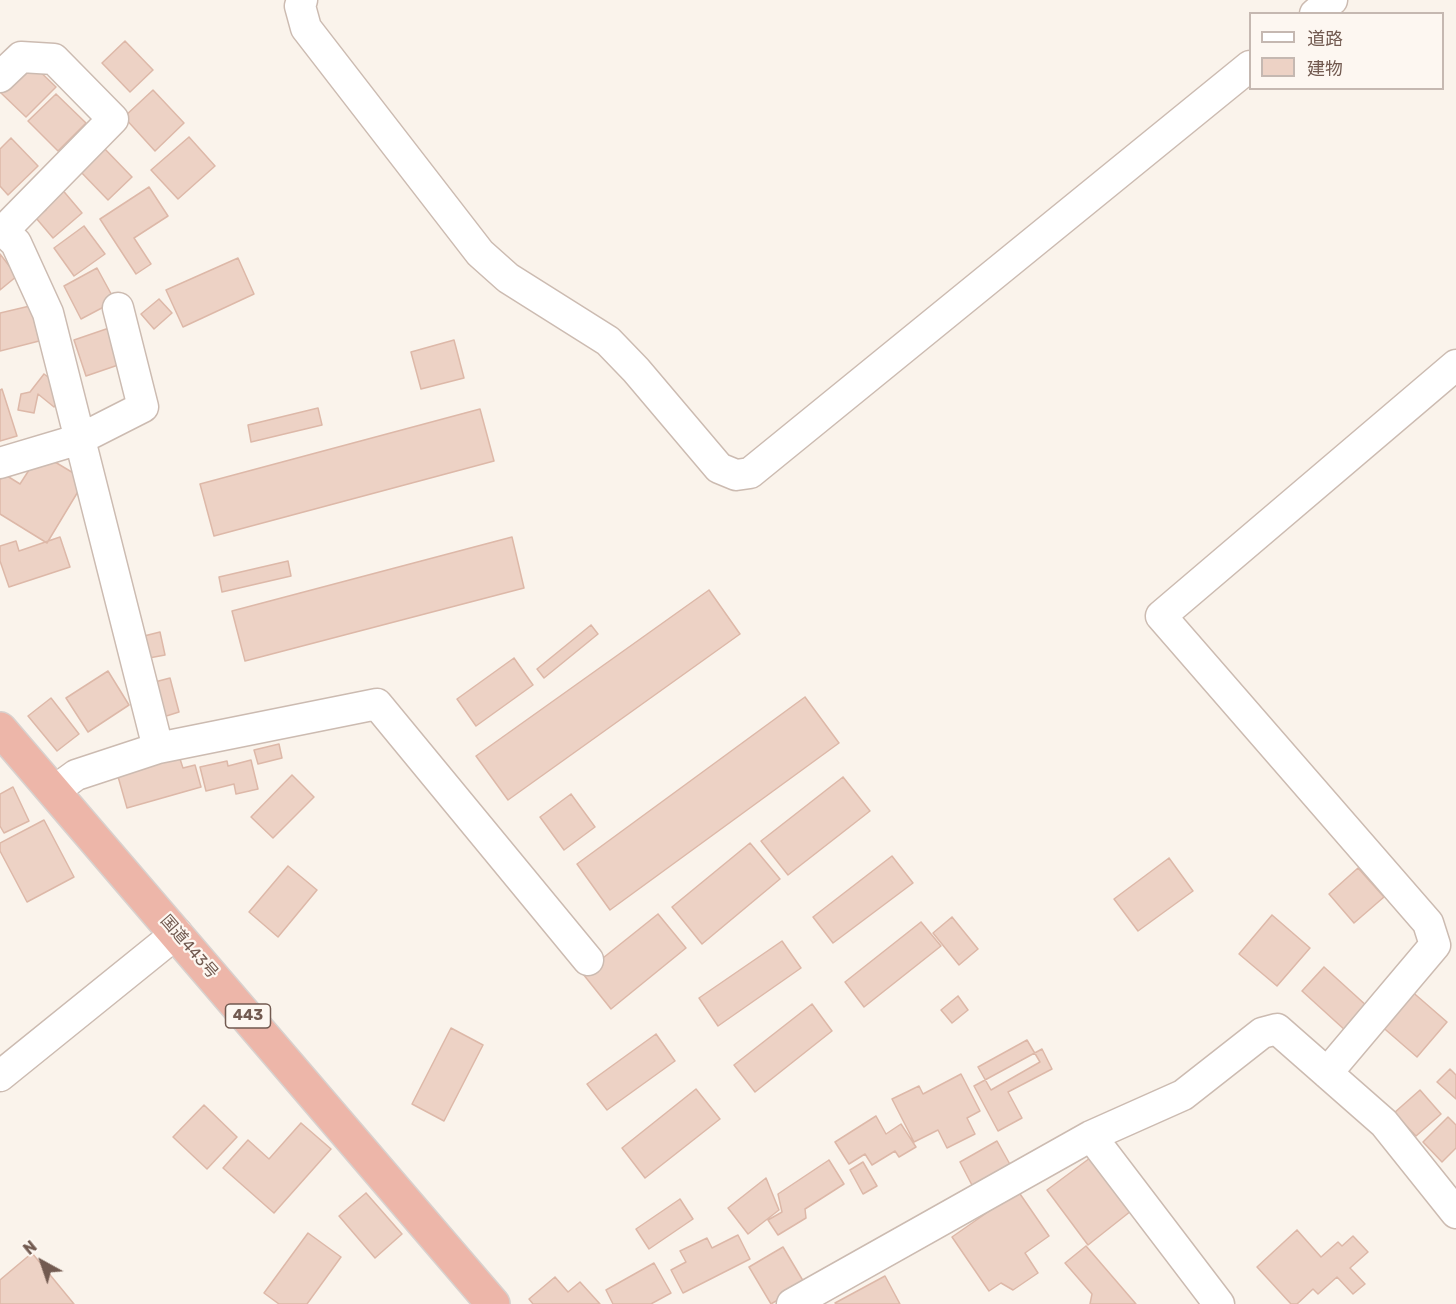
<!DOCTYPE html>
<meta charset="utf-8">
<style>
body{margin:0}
#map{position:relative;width:1456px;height:1304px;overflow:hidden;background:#faf3eb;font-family:Rubik,"Noto Sans JP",sans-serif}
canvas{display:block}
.legend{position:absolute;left:1249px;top:12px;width:195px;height:78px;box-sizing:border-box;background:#fdf7f1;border:2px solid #c5b8b1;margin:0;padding:8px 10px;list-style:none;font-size:18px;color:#725a50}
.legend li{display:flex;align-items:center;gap:12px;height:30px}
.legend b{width:30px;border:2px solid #c5b8b1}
.north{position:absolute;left:12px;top:1232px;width:60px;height:60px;-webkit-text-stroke:4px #fdf7f1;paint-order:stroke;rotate:320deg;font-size:16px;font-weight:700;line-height:24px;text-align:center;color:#725a50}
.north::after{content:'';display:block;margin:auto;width:21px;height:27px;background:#725a50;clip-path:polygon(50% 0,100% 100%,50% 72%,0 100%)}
</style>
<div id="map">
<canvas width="1456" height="1304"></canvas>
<ul class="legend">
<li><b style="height:8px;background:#fff"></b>道路</li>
<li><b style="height:16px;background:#edd2c5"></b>建物</li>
</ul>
<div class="north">N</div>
</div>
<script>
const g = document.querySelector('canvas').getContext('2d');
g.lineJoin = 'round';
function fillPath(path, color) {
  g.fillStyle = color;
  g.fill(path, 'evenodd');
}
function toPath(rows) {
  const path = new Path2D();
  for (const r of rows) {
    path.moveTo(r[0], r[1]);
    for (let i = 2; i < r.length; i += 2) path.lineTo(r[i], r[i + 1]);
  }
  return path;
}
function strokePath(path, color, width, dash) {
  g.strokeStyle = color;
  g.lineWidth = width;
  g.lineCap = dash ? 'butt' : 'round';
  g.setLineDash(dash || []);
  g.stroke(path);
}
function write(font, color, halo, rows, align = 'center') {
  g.font = font + ' Rubik,"Noto Sans JP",sans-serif';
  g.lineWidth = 4.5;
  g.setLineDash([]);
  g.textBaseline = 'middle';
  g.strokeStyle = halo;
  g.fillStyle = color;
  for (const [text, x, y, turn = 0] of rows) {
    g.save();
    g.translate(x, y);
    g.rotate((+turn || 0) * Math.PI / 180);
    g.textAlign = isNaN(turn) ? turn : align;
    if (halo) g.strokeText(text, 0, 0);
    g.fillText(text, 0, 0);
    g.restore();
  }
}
const building = toPath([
 [125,41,153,70,130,92,102,63,125,41],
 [31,63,56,87,26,117,1,93,31,63],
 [153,90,184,123,155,151,124,117,153,90],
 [56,94,86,123,58,151,28,121,56,94],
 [189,137,215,166,178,199,151,170,189,137],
 [11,138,38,166,8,195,0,186,0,149,11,138],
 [102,146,132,177,108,200,78,169,102,146],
 [60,187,82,213,53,238,36,218,46,210,41,204,60,187],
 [149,187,168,216,134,238,151,264,136,274,100,219,149,187],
 [84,226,105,254,74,276,54,248,84,226],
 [0,254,17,276,0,290,0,254],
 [238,258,254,294,183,327,166,290,238,258],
 [97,268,115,301,81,319,64,286,97,268],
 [159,299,172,313,154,329,141,314,159,299],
 [34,305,43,340,0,351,0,313,34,305],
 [112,327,124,363,86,376,74,340,112,327],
 [454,340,464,378,421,389,411,352,454,340],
 [44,374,67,391,54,407,38,394,34,413,18,410,21,394,30,392,44,374],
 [2,389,17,436,0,441,0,390,2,389],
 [318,408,322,425,251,442,248,425,318,408],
 [480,409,494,461,214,536,200,484,480,409],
 [40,453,85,480,47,543,0,514,0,480,4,474,20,484,40,453],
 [60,537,70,567,9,587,0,561,0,546,16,541,19,551,60,537],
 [512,537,524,588,245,661,232,611,512,537],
 [288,561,291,576,222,592,219,577,288,561],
 [709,590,740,634,508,800,476,756,709,590],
 [591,625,598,634,544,678,537,669,591,625],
 [160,632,165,655,149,658,144,636,160,632],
 [514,658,533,685,476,726,457,699,514,658],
 [108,671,129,705,88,732,66,698,108,671],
 [170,678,179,712,160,718,151,683,170,678],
 [805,697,839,743,610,910,577,864,805,697],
 [51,698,79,734,57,751,28,716,51,698],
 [279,744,282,758,258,764,254,750,279,744],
 [179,756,183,768,195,765,201,787,127,808,117,773,179,756],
 [251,760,258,789,236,794,234,784,206,791,200,767,227,761,228,766,251,760],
 [292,775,314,797,273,838,251,817,292,775],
 [843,777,870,811,788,875,761,841,843,777],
 [13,787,29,821,4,833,0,826,0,794,13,787],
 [571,794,595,827,564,850,540,817,571,794],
 [44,820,74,877,27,902,0,851,0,843,44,820],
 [750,843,780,879,702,944,672,907,750,843],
 [892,856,913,883,833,943,813,917,892,856],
 [1169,858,1193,891,1138,931,1114,899,1169,858],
 [288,866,317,890,278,937,249,912,288,866],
 [1358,868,1384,897,1354,923,1329,894,1358,868],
 [658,914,686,948,611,1009,583,974,658,914],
 [1272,915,1310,948,1277,986,1239,954,1272,915],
 [952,917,978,949,959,965,933,933,952,917],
 [921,922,941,946,864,1007,845,982,921,922],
 [782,941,801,968,718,1026,699,998,782,941],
 [1324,967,1368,1007,1346,1031,1302,991,1324,967],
 [1409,989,1447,1022,1417,1057,1379,1024,1409,989],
 [958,996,968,1010,952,1023,941,1010,958,996],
 [812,1004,832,1031,755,1092,734,1065,812,1004],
 [451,1028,483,1045,444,1121,412,1104,451,1028],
 [656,1034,675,1061,607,1110,587,1084,656,1034],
 [1027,1040,1040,1062,991,1090,978,1067,1027,1040],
 [1042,1049,1052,1069,1008,1092,1022,1118,998,1131,974,1086,1042,1049],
 [1450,1069,1456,1075,1456,1099,1437,1082,1450,1069],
 [961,1074,980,1111,967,1118,975,1134,947,1148,938,1130,914,1142,892,1099,919,1086,923,1094,961,1074],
 [696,1089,720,1119,645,1178,622,1148,696,1089],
 [1420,1090,1441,1114,1416,1136,1394,1113,1420,1090],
 [204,1105,237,1137,207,1169,173,1137,204,1105],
 [876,1116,886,1134,901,1124,916,1147,899,1157,895,1151,872,1165,865,1154,849,1164,835,1142,876,1116],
 [1448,1117,1456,1125,1456,1148,1442,1162,1423,1142,1448,1117],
 [301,1123,331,1149,274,1213,223,1168,248,1140,269,1159,301,1123],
 [997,1141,1012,1168,974,1189,960,1162,997,1141],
 [1090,1158,1131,1211,1088,1245,1047,1190,1090,1158],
 [829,1160,844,1184,805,1209,806,1218,778,1235,768,1220,782,1212,778,1194,829,1160],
 [863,1162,877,1186,863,1194,850,1170,863,1162],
 [766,1178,779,1210,748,1234,728,1208,766,1178],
 [1018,1191,1049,1236,1025,1253,1038,1273,1013,1290,1001,1283,989,1291,952,1237,1018,1191],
 [366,1193,402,1234,375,1258,339,1216,366,1193],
 [680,1199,693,1219,649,1249,636,1229,680,1199],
 [1297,1230,1321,1257,1338,1242,1342,1246,1353,1236,1368,1252,1350,1268,1365,1284,1353,1294,1337,1277,1318,1294,1313,1289,1297,1304,1291,1304,1257,1267,1297,1230],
 [308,1233,341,1257,307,1304,279,1304,264,1293,308,1233],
 [738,1235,750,1259,683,1293,671,1270,686,1262,680,1251,707,1238,712,1248,738,1235],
 [1086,1246,1136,1304,1090,1304,1092,1294,1065,1263,1086,1246],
 [783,1247,805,1284,771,1304,749,1267,783,1247],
 [32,1253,74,1304,0,1304,0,1280,32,1253],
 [654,1263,671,1293,651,1304,613,1304,606,1290,654,1263],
 [885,1276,900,1304,836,1304,835,1303,885,1276],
 [555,1277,568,1292,580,1282,600,1304,533,1304,529,1299,555,1277]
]);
fillPath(building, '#edd2c5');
strokePath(building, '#ddb8a8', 1.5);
const street = toPath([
 [302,0,300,6,306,28,480,253,508,278,608,341,636,370,719,468,736,475,750,473,1250,66],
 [1315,14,1332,0],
 [0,77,21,57,54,59,113,119,3,231],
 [0,228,16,243,48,313,158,748],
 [0,463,80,439,143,407,118,308],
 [54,791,76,775,158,748,377,704,588,960],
 [1327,1073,1435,945,1428,923,1161,616,1456,365],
 [0,1076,177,933],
 [1091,1136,1219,1304],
 [792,1304,1091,1136,1183,1095,1262,1033,1277,1029,1384,1123,1456,1213]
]);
const highway = toPath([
 [0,729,493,1304]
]);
strokePath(street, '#ccbbb1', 33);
strokePath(highway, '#d8d1ce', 36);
strokePath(street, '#fff', 30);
strokePath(highway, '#edb6a9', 33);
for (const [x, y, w] of [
 [248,1016,45]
]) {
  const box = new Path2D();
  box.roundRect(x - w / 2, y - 12, w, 24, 4.5);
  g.fillStyle = '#fdf7f1';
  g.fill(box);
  strokePath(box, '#725a50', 1.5);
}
write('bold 15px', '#725a50', null, [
 ["443",248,1016]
]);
write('16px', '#725a50', '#fdf7f1', [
 ["国道443号",189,947,49]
]);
</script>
